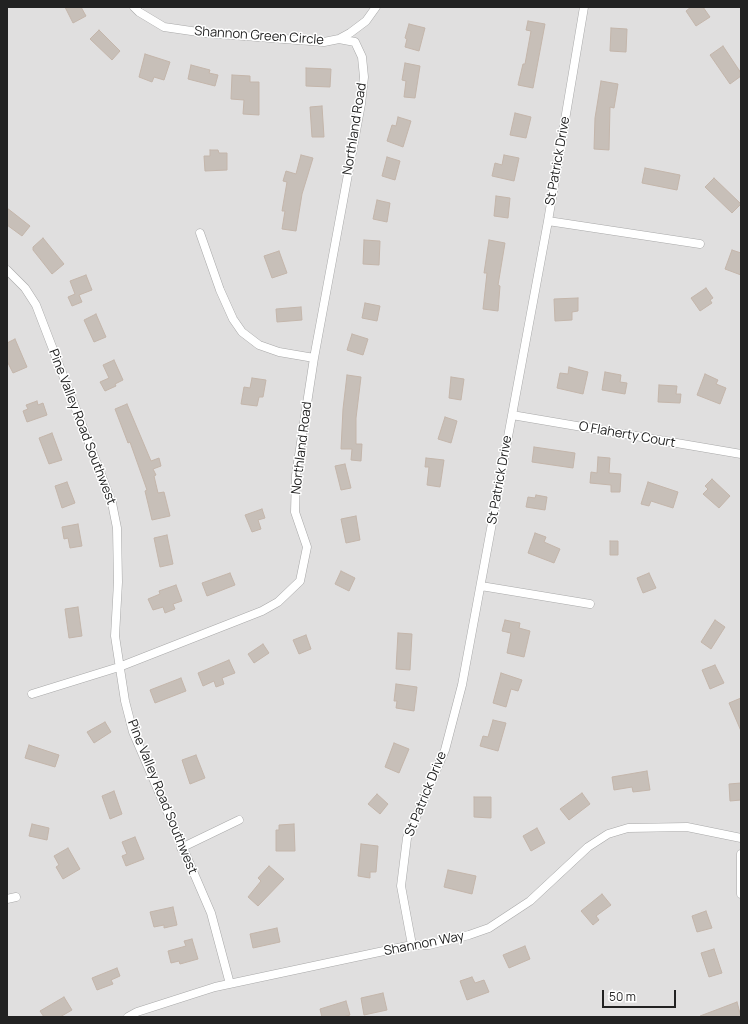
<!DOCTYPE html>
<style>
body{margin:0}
#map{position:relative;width:748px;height:1024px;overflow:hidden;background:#f2efe9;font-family:Manrope,sans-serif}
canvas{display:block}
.frame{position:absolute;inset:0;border:8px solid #222;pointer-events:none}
.scale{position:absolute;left:602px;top:990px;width:74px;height:18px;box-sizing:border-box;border:2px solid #222;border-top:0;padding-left:5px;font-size:12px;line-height:14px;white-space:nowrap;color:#222;-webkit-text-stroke:3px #fff;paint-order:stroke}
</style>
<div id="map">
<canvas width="748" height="1024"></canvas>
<div class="frame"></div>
<div class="scale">50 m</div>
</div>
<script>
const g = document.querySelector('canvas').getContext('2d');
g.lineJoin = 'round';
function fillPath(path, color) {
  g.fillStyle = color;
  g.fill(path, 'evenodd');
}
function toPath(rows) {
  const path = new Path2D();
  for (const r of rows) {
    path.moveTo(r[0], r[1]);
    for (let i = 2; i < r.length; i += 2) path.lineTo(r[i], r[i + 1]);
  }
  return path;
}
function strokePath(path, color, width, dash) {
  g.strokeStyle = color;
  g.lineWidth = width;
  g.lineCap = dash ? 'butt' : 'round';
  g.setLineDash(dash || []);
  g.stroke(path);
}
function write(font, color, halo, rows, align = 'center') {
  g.font = font + ' Manrope,sans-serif';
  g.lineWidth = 3;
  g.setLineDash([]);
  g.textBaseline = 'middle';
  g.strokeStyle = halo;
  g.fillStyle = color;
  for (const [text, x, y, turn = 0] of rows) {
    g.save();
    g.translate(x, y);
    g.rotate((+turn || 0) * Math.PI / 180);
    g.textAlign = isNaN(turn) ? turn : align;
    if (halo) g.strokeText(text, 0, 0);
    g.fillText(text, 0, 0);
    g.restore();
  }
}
fillPath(toPath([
 [7,7,741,7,741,1017,7,1017]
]), '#e0dfdf');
const building = toPath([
 [65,7,81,7,86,16,73,23,65,7],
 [691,7,703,7,710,17,696,26,686,11,691,7],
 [528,21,545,24,533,88,518,85,523,64,525,64,531,31,526,30,528,21],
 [409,24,425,28,419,51,405,47,407,39,405,38,409,24],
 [611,28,627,29,626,52,610,51,611,28],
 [99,30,120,51,112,60,90,39,99,30],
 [723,46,741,73,741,76,730,84,710,55,723,46],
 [145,54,170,62,164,80,154,77,152,82,139,77,145,54],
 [405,63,420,66,415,98,404,97,406,81,402,80,405,63],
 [191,65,210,70,209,73,218,75,215,86,188,79,191,65],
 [306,68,331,69,330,87,306,86,306,68],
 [232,75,250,76,250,82,259,82,259,115,243,114,244,100,231,99,232,75],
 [601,81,618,84,614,108,610,107,609,150,594,149,595,118,601,81],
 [322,106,324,137,312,137,310,107,322,106],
 [515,113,531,117,526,138,510,135,515,113],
 [398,117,411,121,403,147,387,141,392,125,396,126,398,117],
 [210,150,218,150,219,153,227,153,227,170,205,171,204,156,210,156,210,150],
 [301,155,313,158,302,194,296,231,282,229,285,211,282,211,287,182,283,181,286,171,296,174,301,155],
 [504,155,519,158,514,181,492,176,495,163,502,165,504,155],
 [387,157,400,161,395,180,382,176,387,157],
 [645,168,680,175,677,190,642,183,645,168],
 [714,178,741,204,732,213,705,187,714,178],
 [496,196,510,198,508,218,494,216,496,196],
 [377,200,390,203,387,222,373,219,377,200],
 [7,208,30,226,22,236,7,225,7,208],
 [43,238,64,264,52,274,33,250,33,247,43,238],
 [364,240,380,241,379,265,363,264,364,240],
 [489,240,505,243,498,285,500,286,498,311,483,309,487,273,484,273,489,240],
 [732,250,741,253,741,275,725,269,732,250],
 [279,251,287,273,272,278,264,256,279,251],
 [86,275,92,290,79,295,82,302,72,306,68,297,75,294,70,281,86,275],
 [706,288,713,298,710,300,712,303,700,311,691,298,706,288],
 [578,298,578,311,572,312,572,320,555,321,554,299,578,298],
 [365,303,380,306,377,321,362,318,365,303],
 [301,307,302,320,277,322,276,309,301,307],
 [96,314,106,337,94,342,84,320,96,314],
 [352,334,368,339,363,355,347,350,352,334],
 [15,339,27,367,13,373,7,361,7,343,15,339],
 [114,360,123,380,115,384,116,386,105,391,100,382,109,378,103,365,114,360],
 [569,367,588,372,583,394,557,388,560,373,568,374,569,367],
 [605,372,621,375,620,382,627,383,625,394,602,390,605,372],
 [705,374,718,380,716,384,726,388,720,404,697,395,705,374],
 [347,375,361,377,356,418,356,444,362,444,361,461,351,460,352,449,341,449,343,409,347,375],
 [451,377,464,379,461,400,449,398,451,377],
 [252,378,266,380,263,397,259,397,257,406,241,404,244,387,250,388,252,378],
 [659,385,677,386,676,394,681,394,680,403,658,402,659,385],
 [37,401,38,405,43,403,47,415,27,422,23,411,28,409,26,405,37,401],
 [127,404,151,461,159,458,161,466,153,469,156,475,154,476,158,493,164,492,170,516,152,520,145,491,147,490,130,442,128,443,115,409,127,404],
 [445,417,457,421,451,443,438,439,445,417],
 [52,433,62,460,49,464,39,438,52,433],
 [534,447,575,453,573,468,532,462,534,447],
 [598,457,610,458,609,473,621,474,620,492,611,492,611,485,590,483,591,472,597,473,598,457],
 [426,458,444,460,440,487,427,485,429,467,425,467,426,458],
 [345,464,351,488,341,490,335,466,345,464],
 [712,479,730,496,719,508,703,494,708,489,705,486,712,479],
 [67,482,75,503,62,508,55,486,67,482],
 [648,482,678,492,673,508,651,501,649,506,641,504,648,482],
 [536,495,547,497,545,510,526,507,528,497,535,498,536,495],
 [262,509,265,518,258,520,261,529,252,532,245,515,262,509],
 [356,516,360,540,346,543,341,519,356,516],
 [78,524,82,546,70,548,68,538,64,539,62,527,78,524],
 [535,533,546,537,544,542,560,549,554,563,528,553,535,533],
 [167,535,173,564,160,567,154,538,167,535],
 [610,541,618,541,618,555,610,555,610,541],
 [341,571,355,578,349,591,335,584,341,571],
 [230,573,235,585,207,596,202,583,230,573],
 [649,573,656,588,643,593,637,578,649,573],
 [176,585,182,601,173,604,175,609,165,613,163,607,153,610,148,599,160,594,159,591,176,585],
 [78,607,82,636,69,638,65,609,78,607],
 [505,620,520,623,519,628,530,631,524,657,507,653,511,633,502,631,505,620],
 [715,620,725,627,711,649,701,642,715,620],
 [398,633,412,634,410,670,396,669,398,633],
 [306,635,311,649,299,654,293,640,306,635],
 [263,644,269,653,254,663,248,654,263,644],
 [229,660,235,673,222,678,224,684,216,687,214,681,203,686,198,673,229,660],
 [715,665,724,683,710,689,702,670,715,665],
 [501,673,522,680,518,691,511,689,506,707,493,703,501,673],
 [181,678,186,691,155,703,150,690,181,678],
 [396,684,417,687,414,711,396,708,397,701,394,701,396,684],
 [741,698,741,731,729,703,741,698],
 [493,720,506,723,498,751,480,746,483,736,488,737,493,720],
 [105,722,111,732,94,743,87,732,105,722],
 [394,743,409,749,399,773,385,767,394,743],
 [29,745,59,755,55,767,25,758,29,745],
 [196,755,205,778,190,784,182,760,196,755],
 [647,771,650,790,633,792,632,787,614,790,612,777,647,771],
 [741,783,741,800,730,801,729,784,741,783],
 [114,791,122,814,110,819,102,796,114,791],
 [582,793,590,804,569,820,560,809,582,793],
 [377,794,388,804,380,814,368,804,377,794],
 [474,797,491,797,491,818,474,817,474,797],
 [32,824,49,828,47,840,29,836,32,824],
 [294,824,295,851,276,851,276,830,279,830,279,825,294,824],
 [537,828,545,843,531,851,523,836,537,828],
 [135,837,144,859,126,866,122,856,127,854,122,842,135,837],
 [361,844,378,846,376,872,370,872,370,878,358,876,361,844],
 [68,848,80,869,63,879,56,867,59,865,54,856,68,848],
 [269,866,284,879,258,906,248,897,261,881,258,878,269,866],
 [448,870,476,876,472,894,444,887,448,870],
 [602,894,611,905,596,916,599,920,593,925,581,911,602,894],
 [173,907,177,925,164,928,164,925,154,927,150,912,173,907],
 [706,911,712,928,697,932,692,916,706,911],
 [277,928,280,942,253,948,250,934,277,928],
 [192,939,198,959,180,964,179,961,171,963,168,951,186,946,184,941,192,939],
 [525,946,530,959,509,968,503,955,525,946],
 [714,949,722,973,709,977,701,953,714,949],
 [117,968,120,976,111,980,113,984,97,990,92,978,117,968],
 [472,977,475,983,484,980,489,992,467,1000,460,981,472,977],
 [383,993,387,1010,364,1015,361,998,383,993],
 [64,997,72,1010,60,1017,44,1017,40,1011,64,997],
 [346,1001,350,1015,343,1017,322,1017,320,1009,346,1001],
 [737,1002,741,1017,700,1017,700,1016,737,1002]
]);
fillPath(building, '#c7bfb8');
strokePath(building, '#c4b6ab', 1);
const minor = toPath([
 [134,7,139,12,164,27,205,33,324,42,339,39,350,33,366,21,376,7],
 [548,221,700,244],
 [200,233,220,290,233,319,242,332,259,345,279,352,314,358],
 [7,270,25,288,36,305,112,503,117,528,118,582,115,636,125,701,133,732,211,913,230,984],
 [512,415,741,454],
 [481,586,590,604],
 [32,694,119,667,262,611,278,602,300,581,307,547,295,512,296,475,314,358,361,104,364,77,362,57,355,42,339,39],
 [181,848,239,820],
 [741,854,741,894],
 [7,899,16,897],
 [412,945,401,886,407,838,445,750,462,685,548,221,584,7],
 [128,1017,137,1012,215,987,412,945,429,945,469,935,489,928,530,901,588,847,608,834,628,828,687,827,741,838]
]);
strokePath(minor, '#a9a9a9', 9);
strokePath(minor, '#fff', 8);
write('13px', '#222', '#fff', [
 ["Shannon Green Circle",259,36,4],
 ["Northland Road",355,129,-81],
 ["St Patrick Drive",558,161,-80],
 ["Pine Valley Road Southwest",82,427,69],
 ["O Flaherty Court",627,435,10],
 ["Northland Road",302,448,-83],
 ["St Patrick Drive",500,480,-80],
 ["St Patrick Drive",426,794,-68],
 ["Pine Valley Road Southwest",162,797,68],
 ["Shannon Way",424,944,-11]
]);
</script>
